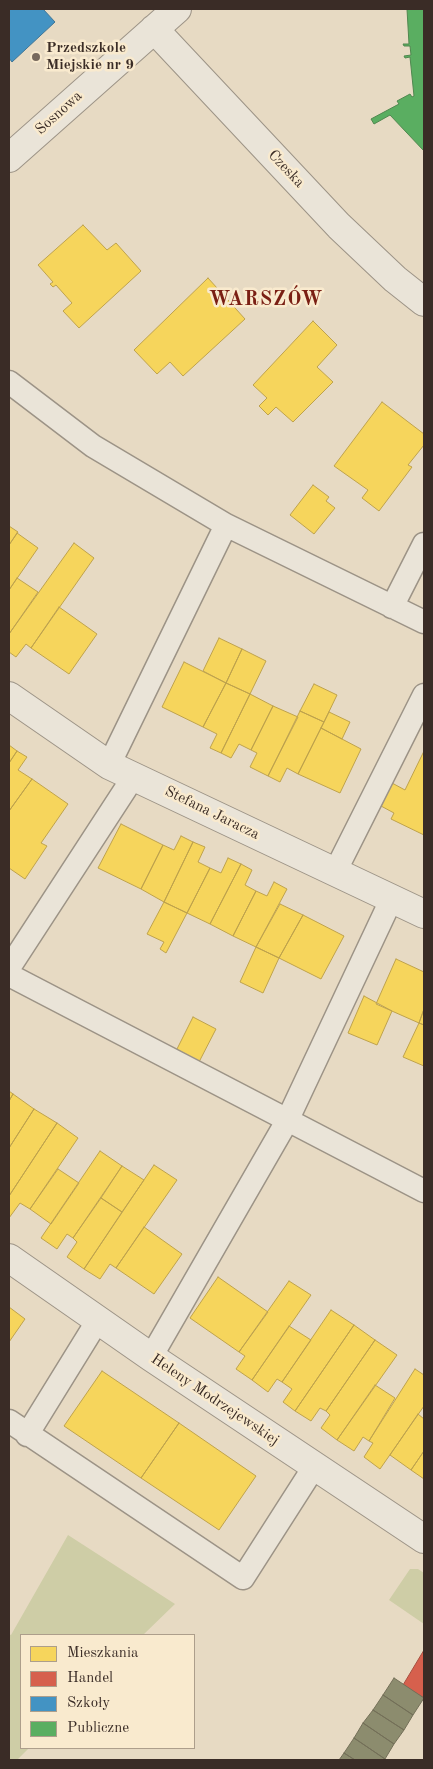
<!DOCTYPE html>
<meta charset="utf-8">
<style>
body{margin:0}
#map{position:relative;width:433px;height:1769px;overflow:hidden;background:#e7dac3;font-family:"Old Standard TT",serif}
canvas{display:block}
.frame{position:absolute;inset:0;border:10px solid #3a2c26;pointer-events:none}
.legend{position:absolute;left:20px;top:1634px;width:175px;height:115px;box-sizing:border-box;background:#f9eace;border:1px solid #ad9e8b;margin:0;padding:6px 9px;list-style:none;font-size:15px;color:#3a2c26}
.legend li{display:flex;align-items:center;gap:10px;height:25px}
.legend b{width:25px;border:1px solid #ad9e8b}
</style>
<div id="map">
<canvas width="433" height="1769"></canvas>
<div class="frame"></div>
<ul class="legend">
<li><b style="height:14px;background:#f6d55c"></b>Mieszkania</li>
<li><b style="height:14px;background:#d6604d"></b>Handel</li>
<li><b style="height:14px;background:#4393c3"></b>Szkoły</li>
<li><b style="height:14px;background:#5aae61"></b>Publiczne</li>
</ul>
</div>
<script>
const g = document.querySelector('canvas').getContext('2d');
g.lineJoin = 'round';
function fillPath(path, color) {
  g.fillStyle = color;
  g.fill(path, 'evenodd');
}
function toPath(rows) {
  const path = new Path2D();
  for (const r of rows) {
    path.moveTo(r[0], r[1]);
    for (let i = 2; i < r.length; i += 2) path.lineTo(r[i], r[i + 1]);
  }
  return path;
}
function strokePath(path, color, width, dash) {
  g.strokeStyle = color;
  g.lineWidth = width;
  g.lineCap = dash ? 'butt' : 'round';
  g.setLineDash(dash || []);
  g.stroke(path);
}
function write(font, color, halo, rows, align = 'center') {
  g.font = font + ' "Old Standard TT",serif';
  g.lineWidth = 5;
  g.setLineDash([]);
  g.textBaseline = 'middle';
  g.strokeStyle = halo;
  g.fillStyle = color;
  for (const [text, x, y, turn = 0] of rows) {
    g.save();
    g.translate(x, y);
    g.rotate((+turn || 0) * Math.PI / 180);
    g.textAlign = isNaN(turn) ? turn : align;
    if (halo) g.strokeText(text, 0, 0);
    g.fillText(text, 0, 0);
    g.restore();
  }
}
fillPath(toPath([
 [68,1535,175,1604,143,1635,21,1635,21,1748,29,1748,17,1760,9,1760,9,1634,11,1635],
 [410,1569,418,1569,424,1573,424,1624,389,1600]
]), '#cecda6');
const homes = toPath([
 [83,225,107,250,116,243,141,271,79,328,63,311,72,303,56,285,53,287,50,284,53,282,38,265,83,225],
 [208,278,245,319,183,376,170,362,157,374,134,350,208,278],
 [313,321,337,345,317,367,333,382,293,422,276,407,268,415,259,406,267,398,253,385,313,321],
 [382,402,424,434,424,445,408,465,412,467,379,511,362,498,368,490,334,466,382,402],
 [313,485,329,497,326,501,335,508,314,534,290,515,313,485],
 [9,526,18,532,9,545,9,526],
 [17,533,38,548,9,590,9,545,17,533],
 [74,543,94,558,31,648,26,644,16,657,9,652,9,634,74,543],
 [17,578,38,592,9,634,9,590,17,578],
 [59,607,97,634,69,674,31,648,59,607],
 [219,638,242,649,226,683,203,671,219,638],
 [242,649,266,661,250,694,226,683,242,649],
 [184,662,226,683,203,727,162,707,184,662],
 [226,683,250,694,221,753,210,748,217,734,203,727,226,683],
 [314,684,337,695,324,722,300,711,314,684],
 [250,694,273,706,251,750,239,744,231,758,221,753,250,694],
 [273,706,298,717,268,776,250,767,257,753,251,750,273,706],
 [300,711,324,722,298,774,287,768,280,782,268,776,300,711],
 [329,712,350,722,342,739,321,728,329,712],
 [321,728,361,749,340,793,298,774,321,728],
 [9,745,17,751,9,763,9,745],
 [17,751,27,757,18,770,32,779,9,811,9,763,17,751],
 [424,751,424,835,391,819,394,813,381,806,392,783,405,790,424,751],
 [32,779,68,804,41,843,47,846,25,879,9,868,9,811,32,779],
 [121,824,163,845,141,889,98,868,121,824],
 [181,836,193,842,164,902,141,889,163,845,174,850,181,836],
 [193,842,205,847,198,862,210,868,187,913,164,902,193,842],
 [228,858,241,864,210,924,187,913,210,868,221,873,228,858],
 [241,864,252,870,245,885,256,891,233,936,210,924,241,864],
 [274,882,287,889,256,947,233,936,256,891,267,896,274,882],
 [164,902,187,913,166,953,160,949,164,942,147,934,164,902],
 [280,904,303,915,279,958,256,947,280,904],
 [303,915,344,936,321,979,279,958,303,915],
 [256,947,279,958,263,993,240,982,256,947],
 [396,959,424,972,424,1009,419,1023,376,1004,396,959],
 [364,996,392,1011,377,1045,348,1033,364,996],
 [424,1009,424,1025,419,1023,424,1009],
 [193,1017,216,1029,199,1062,176,1051,193,1017],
 [419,1023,424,1025,424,1066,403,1057,419,1023],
 [9,1091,13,1094,9,1101,9,1091],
 [13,1094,34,1109,9,1148,9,1101,13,1094],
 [34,1109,57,1123,9,1196,9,1148,34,1109],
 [57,1123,78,1138,30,1209,20,1203,9,1218,9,1196,57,1123],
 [100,1151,122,1166,73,1238,67,1234,57,1249,41,1238,100,1151],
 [154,1165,177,1180,116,1268,110,1264,100,1279,84,1269,154,1165],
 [122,1166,144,1180,122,1212,101,1198,122,1166],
 [58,1169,79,1183,51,1224,30,1209,58,1169],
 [101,1198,122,1212,84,1269,67,1257,77,1242,73,1238,101,1198],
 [144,1227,182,1254,154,1294,116,1268,144,1227],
 [218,1277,268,1312,239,1352,190,1318,218,1277],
 [289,1281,311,1295,252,1380,236,1369,245,1356,239,1352,289,1281],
 [9,1307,25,1319,9,1342,9,1307],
 [331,1310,354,1325,295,1411,283,1402,292,1389,282,1382,331,1310],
 [354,1325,375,1340,326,1411,320,1408,311,1421,295,1411,354,1325],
 [289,1326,311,1340,282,1382,277,1379,268,1392,252,1380,289,1326],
 [375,1340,397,1355,337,1440,321,1428,330,1415,326,1411,375,1340],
 [415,1369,424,1375,424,1406,380,1469,364,1457,373,1443,369,1441,415,1369],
 [102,1371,179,1423,141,1478,64,1426,102,1371],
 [375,1385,395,1398,369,1441,363,1437,354,1451,337,1440,375,1385],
 [418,1414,424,1419,424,1451,411,1470,390,1455,418,1414],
 [179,1423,256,1476,219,1530,141,1478,179,1423],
 [424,1451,424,1479,411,1470,424,1451]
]);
fillPath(homes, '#f6d55c');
strokePath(homes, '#bea24c', 1);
const shops = toPath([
 [424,1650,424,1698,403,1685,424,1650]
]);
fillPath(shops, '#d6604d');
strokePath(shops, '#a75041', 1);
const schools = toPath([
 [9,9,43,9,55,22,12,62,9,58,9,9]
]);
fillPath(schools, '#4393c3');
strokePath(schools, '#407494', 1);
const public = toPath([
 [407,9,424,9,424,151,390,115,374,124,371,119,399,104,397,101,410,94,412,97,414,96,410,57,405,58,404,56,411,55,410,46,404,46,403,44,409,44,407,9]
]);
fillPath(public, '#5aae61');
strokePath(public, '#50874f', 1);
const industry = toPath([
 [394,1678,424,1698,413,1715,383,1695,394,1678],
 [383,1695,413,1715,404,1730,373,1710,383,1695],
 [373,1710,404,1730,394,1744,363,1723,373,1710],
 [363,1723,394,1744,385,1759,354,1738,363,1723],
 [354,1738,385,1759,384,1760,355,1760,344,1753,354,1738],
 [344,1753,355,1760,339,1760,344,1753]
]);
fillPath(industry, '#8c8c6e');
strokePath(industry, '#736f58', 1);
const service = toPath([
 [9,382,93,446,226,525,424,622],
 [392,607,424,544],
 [109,765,226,525],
 [335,872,424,695],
 [9,968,134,776],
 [9,975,424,1191],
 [151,1357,287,1121,391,900],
 [9,1421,243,1578,314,1467],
 [27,1435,98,1320]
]);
const minor = toPath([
 [154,29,339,226,395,279,424,302],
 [9,158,177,9],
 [9,696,109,765,424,914],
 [9,1258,151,1357,424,1539]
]);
strokePath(service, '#9c9386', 25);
strokePath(minor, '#9c9386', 30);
strokePath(service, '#eae4d8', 22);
strokePath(minor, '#eae4d8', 28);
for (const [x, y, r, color] of [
 [36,57,5,"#77695d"]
]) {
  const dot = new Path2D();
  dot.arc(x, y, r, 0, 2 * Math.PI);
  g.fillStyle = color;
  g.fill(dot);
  strokePath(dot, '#f9eace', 2);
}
write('bold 15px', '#3a2c26', '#f9eace', [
 ["Przedszkole",46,48],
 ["Miejskie nr 9",46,65]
], 'left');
write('15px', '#3a2c26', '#f9eace', [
 ["Sosnowa",59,113,-42],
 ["Czeska",286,169,47],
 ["Stefana Jaracza",212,813,26],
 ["Heleny Modrzejewskiej",215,1400,34]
]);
g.letterSpacing = '1px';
write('bold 20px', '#7a1f14', '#f9eace', [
 ["WARSZÓW",266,300]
]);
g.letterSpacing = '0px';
</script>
